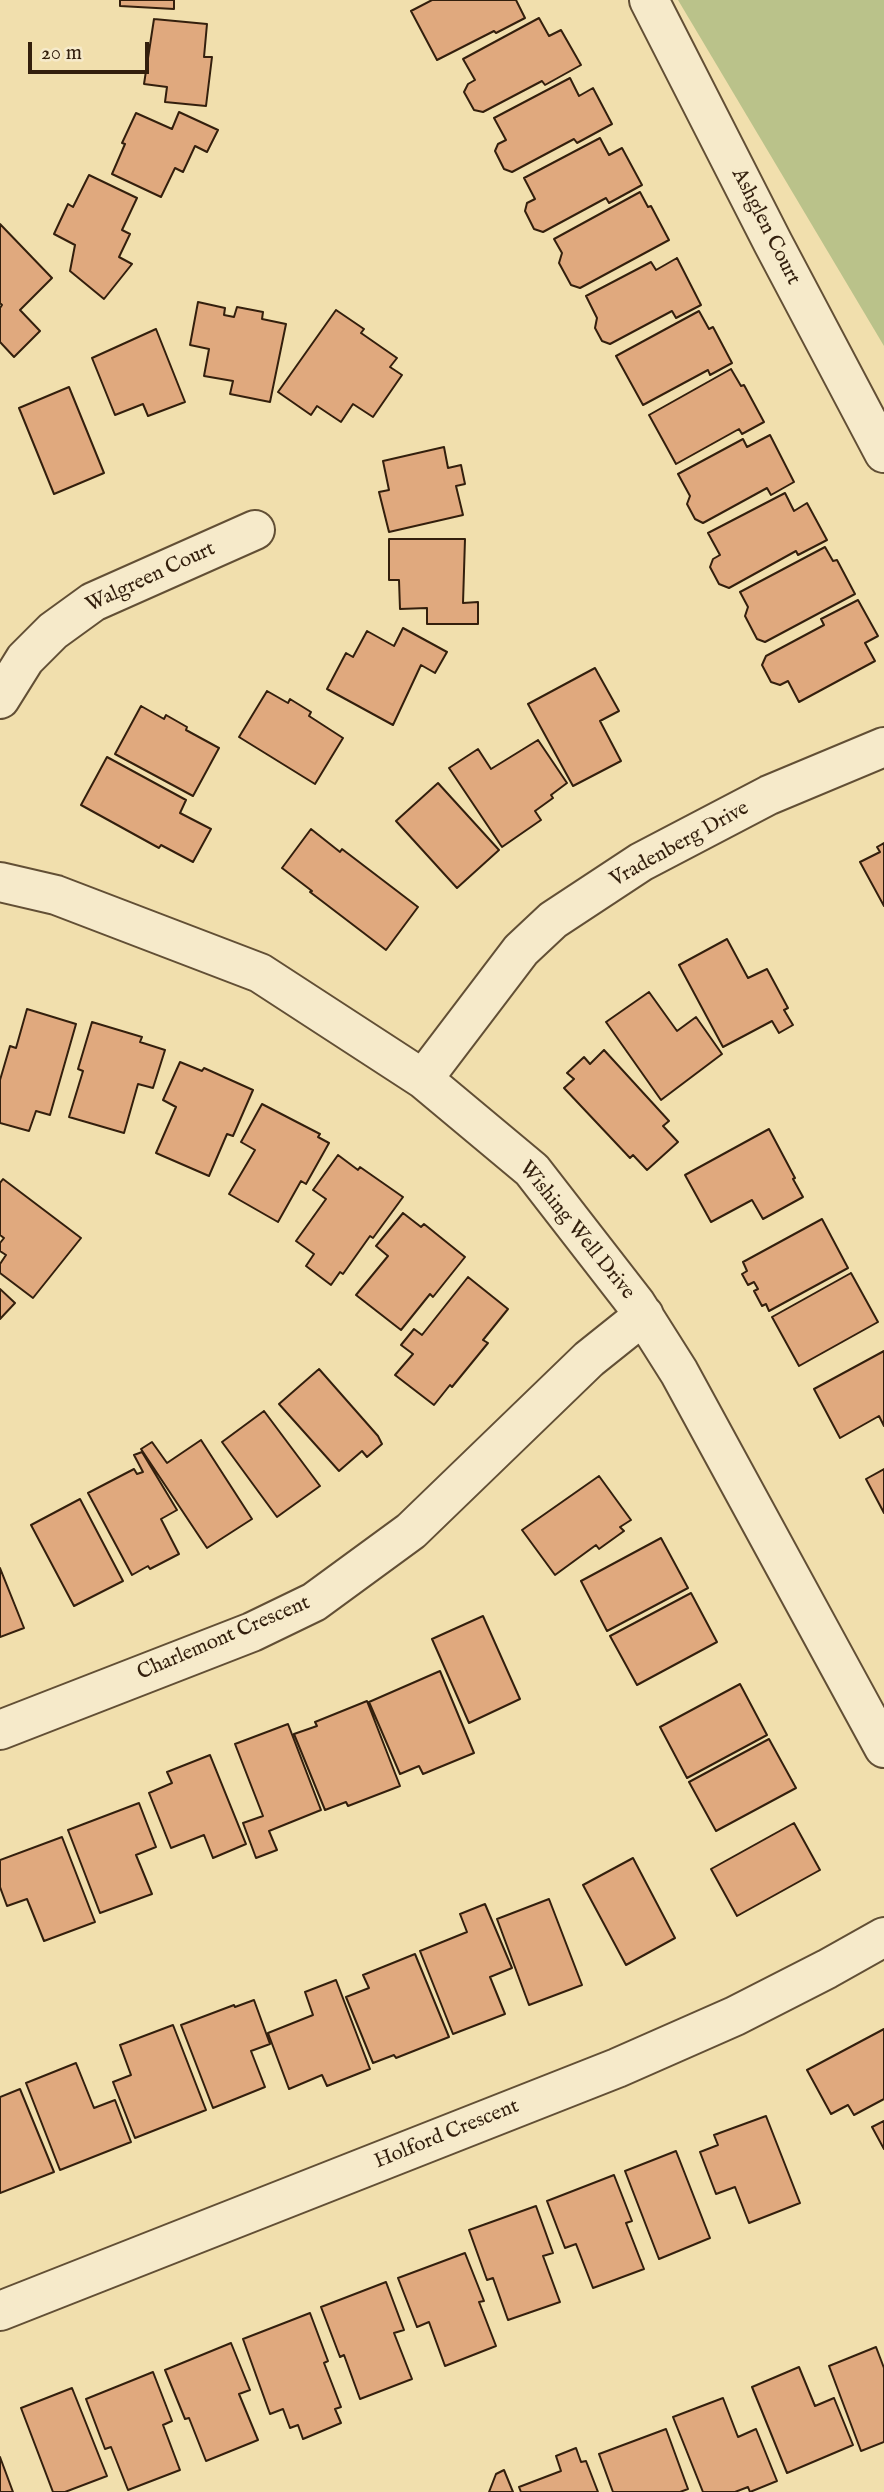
<!DOCTYPE html>
<style>
body{margin:0}
#map{position:relative;width:884px;height:2492px;overflow:hidden;background:#f1dfad;font-family:"IM FELL English",serif}
canvas{display:block}
.scale{position:absolute;left:28px;top:42px;width:121px;height:32px;box-sizing:border-box;border:4px solid #331f0d;border-top:0;padding-left:9px;font-size:21px;line-height:24px;white-space:nowrap;color:#331f0d;-webkit-text-stroke:5px #f6eaca;paint-order:stroke}
</style>
<div id="map">
<canvas width="884" height="2492"></canvas>
<div class="scale">20 m</div>
</div>
<script>
const g = document.querySelector('canvas').getContext('2d');
g.lineJoin = 'round';
function fillPath(path, color) {
  g.fillStyle = color;
  g.fill(path, 'evenodd');
}
function toPath(rows) {
  const path = new Path2D();
  for (const r of rows) {
    path.moveTo(r[0], r[1]);
    for (let i = 2; i < r.length; i += 2) path.lineTo(r[i], r[i + 1]);
  }
  return path;
}
function strokePath(path, color, width, dash) {
  g.strokeStyle = color;
  g.lineWidth = width;
  g.lineCap = dash ? 'butt' : 'round';
  g.setLineDash(dash || []);
  g.stroke(path);
}
function write(font, color, halo, rows, align = 'center') {
  g.font = font + ' "IM FELL English",serif';
  g.lineWidth = 6;
  g.setLineDash([]);
  g.textBaseline = 'middle';
  g.strokeStyle = halo;
  g.fillStyle = color;
  for (const [text, x, y, turn = 0] of rows) {
    g.save();
    g.translate(x, y);
    g.rotate((+turn || 0) * Math.PI / 180);
    g.textAlign = isNaN(turn) ? turn : align;
    if (halo) g.strokeText(text, 0, 0);
    g.fillText(text, 0, 0);
    g.restore();
  }
}
fillPath(toPath([
 [678,0,884,0,884,346]
]), '#bac28a');
const building = toPath([
 [120,0,174,0,174,9,120,6,120,0],
 [432,0,516,0,525,18,496,33,494,31,437,60,411,11,432,0],
 [539,18,549,36,561,30,581,65,545,85,542,81,483,112,474,110,464,92,468,84,475,80,463,59,539,18],
 [154,19,207,24,204,57,212,57,206,106,165,102,167,87,144,84,154,19],
 [570,78,579,96,593,88,612,124,577,143,574,139,512,172,504,169,495,151,498,144,506,140,494,118,570,78],
 [179,112,218,130,207,152,195,146,183,172,175,168,161,197,112,174,125,144,122,143,136,113,172,129,179,112],
 [600,138,609,155,622,148,642,185,609,203,606,198,543,232,534,229,525,211,527,203,535,199,524,178,600,138],
 [89,175,137,198,122,230,130,234,119,257,132,264,104,299,70,271,75,245,54,234,68,204,73,207,89,175],
 [640,192,648,207,651,206,669,240,580,288,571,285,559,263,562,253,554,239,640,192],
 [0,224,52,278,20,310,40,331,14,357,0,342,0,308,2,305,0,303,0,224],
 [677,258,701,305,676,318,672,311,610,344,602,341,595,328,597,318,586,296,651,262,656,270,677,258],
 [198,302,225,308,224,315,234,317,237,307,263,312,262,319,286,324,270,402,230,394,233,381,204,376,209,349,190,345,198,302],
 [336,310,364,329,361,333,397,358,390,367,402,375,373,417,353,404,341,422,317,406,311,415,278,392,336,310],
 [699,311,709,329,713,327,732,363,710,375,708,370,643,405,616,356,699,311],
 [156,329,185,402,148,416,143,404,115,415,92,358,156,329],
 [731,369,741,386,744,385,764,422,742,434,739,429,676,464,649,415,731,369],
 [69,387,104,473,54,494,19,408,69,387],
 [770,435,794,482,771,495,767,488,703,523,695,519,687,504,690,496,678,474,743,439,747,447,770,435],
 [444,447,448,468,461,465,465,484,456,486,463,515,389,532,379,492,389,490,383,461,444,447],
 [785,493,794,511,807,503,827,540,798,555,796,551,729,588,719,584,710,567,713,559,720,555,708,533,785,493],
 [389,539,465,539,463,603,478,602,478,624,427,624,427,608,400,609,399,580,389,580,389,539],
 [825,547,833,561,837,560,855,594,765,642,757,639,745,616,748,607,740,592,825,547],
 [858,600,878,636,865,643,875,661,799,702,788,681,780,685,771,682,762,665,766,656,824,625,821,619,858,600],
 [403,628,447,652,435,673,421,665,393,725,327,689,346,653,353,657,367,631,394,646,403,628],
 [595,668,619,711,600,721,621,761,573,786,528,704,595,668],
 [267,691,288,703,290,699,311,712,309,716,343,738,315,784,239,737,267,691],
 [141,706,164,719,166,715,187,727,186,730,219,748,193,796,115,754,141,706],
 [538,740,567,783,551,795,553,798,535,811,541,820,502,847,449,768,478,749,491,769,538,740],
 [107,757,186,800,180,813,211,829,193,862,161,845,159,848,81,805,107,757],
 [438,783,499,850,457,888,396,821,438,783],
 [311,829,340,852,342,849,418,907,386,950,310,892,312,891,282,868,311,829],
 [884,843,884,906,860,862,880,852,877,847,884,843],
 [727,939,748,978,767,969,788,1008,784,1010,793,1025,779,1033,772,1021,723,1047,679,965,727,939],
 [649,992,677,1031,696,1017,722,1054,661,1100,606,1022,649,992],
 [27,1009,76,1024,50,1115,36,1111,29,1131,0,1123,0,1080,10,1046,16,1048,27,1009],
 [92,1022,142,1037,140,1042,165,1050,153,1088,138,1084,124,1133,69,1117,83,1071,78,1069,92,1022],
 [604,1050,669,1121,663,1126,678,1142,647,1170,633,1155,630,1158,564,1088,574,1079,567,1073,584,1057,590,1064,604,1050],
 [180,1062,202,1071,204,1068,253,1090,233,1136,227,1134,209,1176,156,1153,176,1107,163,1100,180,1062],
 [262,1104,320,1134,318,1137,329,1143,306,1184,301,1181,278,1222,229,1194,255,1150,241,1142,262,1104],
 [769,1129,795,1178,793,1179,803,1197,763,1219,752,1200,711,1222,685,1175,769,1129],
 [338,1155,358,1170,360,1167,403,1197,373,1238,370,1236,343,1274,340,1272,331,1285,306,1266,314,1254,296,1241,326,1199,313,1190,338,1155],
 [3,1179,81,1238,33,1298,0,1273,0,1264,6,1255,0,1251,0,1243,4,1238,0,1235,0,1183,3,1179],
 [403,1213,421,1227,424,1224,465,1257,433,1297,430,1294,401,1330,356,1295,388,1256,376,1246,403,1213],
 [822,1219,848,1268,769,1311,766,1304,762,1306,754,1291,758,1289,754,1282,748,1285,742,1274,747,1271,743,1262,822,1219],
 [851,1273,878,1322,799,1366,772,1317,851,1273],
 [468,1277,508,1309,483,1340,488,1343,452,1387,450,1385,434,1405,395,1375,413,1354,401,1345,414,1329,422,1335,468,1277],
 [0,1289,15,1303,0,1319,0,1289],
 [884,1351,884,1426,879,1416,840,1438,814,1389,884,1351],
 [319,1369,378,1436,382,1444,367,1457,362,1451,339,1471,279,1404,319,1369],
 [264,1411,320,1486,277,1517,222,1442,264,1411],
 [201,1440,252,1519,207,1548,141,1449,152,1442,167,1463,201,1440],
 [142,1452,177,1510,161,1519,179,1554,150,1569,148,1566,132,1575,88,1493,134,1469,137,1474,143,1472,134,1455,142,1452],
 [884,1469,884,1513,866,1479,884,1469],
 [599,1476,631,1520,620,1527,624,1531,599,1549,596,1545,555,1575,522,1530,599,1476],
 [80,1499,123,1581,74,1606,31,1525,80,1499],
 [661,1538,688,1588,607,1631,581,1581,661,1538],
 [0,1568,24,1628,0,1637,0,1568],
 [691,1593,717,1642,637,1685,610,1636,691,1593],
 [483,1616,520,1699,469,1723,432,1639,483,1616],
 [440,1671,474,1753,423,1774,419,1766,400,1774,369,1702,440,1671],
 [740,1684,767,1735,687,1778,660,1727,740,1684],
 [367,1701,400,1786,348,1806,346,1802,325,1810,294,1734,317,1726,315,1722,367,1701],
 [288,1724,321,1810,269,1831,277,1850,256,1858,243,1823,263,1816,235,1744,288,1724],
 [769,1739,796,1788,716,1831,689,1782,769,1739],
 [210,1755,246,1844,213,1858,204,1835,171,1848,149,1793,172,1783,167,1772,210,1755],
 [139,1803,156,1847,136,1855,152,1894,100,1913,68,1830,139,1803],
 [794,1823,820,1870,737,1916,711,1869,794,1823],
 [62,1837,95,1922,44,1941,27,1899,7,1906,0,1887,0,1860,62,1837],
 [633,1858,675,1938,626,1965,583,1885,633,1858],
 [549,1899,582,1985,529,2005,497,1919,549,1899],
 [485,1904,512,1968,490,1977,505,2014,453,2034,420,1951,467,1932,460,1914,485,1904],
 [415,1954,449,2037,396,2058,394,2055,373,2063,346,1997,369,1988,363,1975,415,1954],
 [336,1980,370,2069,327,2086,322,2075,289,2089,268,2033,313,2015,305,1992,336,1980],
 [254,2000,270,2044,251,2051,265,2087,213,2108,181,2025,234,2005,235,2007,254,2000],
 [173,2025,206,2110,135,2138,113,2082,131,2075,120,2045,173,2025],
 [884,2029,884,2099,854,2115,848,2105,831,2114,807,2070,884,2029],
 [76,2063,94,2108,115,2100,131,2142,60,2170,26,2083,76,2063],
 [20,2089,54,2172,0,2193,0,2097,20,2089],
 [766,2116,800,2203,749,2223,735,2187,716,2194,700,2152,718,2145,714,2135,766,2116],
 [884,2121,884,2149,872,2127,884,2121],
 [676,2151,710,2238,659,2259,625,2171,676,2151],
 [614,2175,632,2221,626,2223,644,2269,593,2288,576,2244,565,2248,547,2201,614,2175],
 [536,2206,553,2253,543,2256,560,2302,508,2320,493,2278,487,2280,469,2230,536,2206],
 [465,2253,484,2301,479,2302,496,2346,445,2366,429,2322,417,2327,398,2278,465,2253],
 [386,2282,404,2330,394,2333,412,2379,360,2399,344,2355,340,2357,321,2307,386,2282],
 [310,2313,328,2361,324,2363,341,2407,335,2409,341,2423,303,2439,298,2425,290,2428,283,2409,270,2414,243,2339,310,2313],
 [231,2343,250,2390,239,2394,258,2440,206,2461,189,2418,185,2419,165,2370,231,2343],
 [876,2347,884,2368,884,2442,861,2451,829,2366,876,2347],
 [799,2367,815,2406,834,2398,853,2445,787,2473,752,2387,799,2367],
 [153,2372,172,2421,163,2425,180,2470,128,2490,111,2447,105,2449,86,2399,153,2372],
 [72,2388,107,2476,65,2492,53,2492,21,2408,72,2388],
 [723,2398,738,2437,756,2429,777,2481,750,2492,748,2487,735,2492,703,2492,673,2417,723,2398],
 [666,2429,688,2489,680,2492,613,2492,599,2454,666,2429],
 [576,2448,581,2462,586,2461,598,2492,521,2492,519,2487,561,2471,556,2456,576,2448],
 [0,2457,13,2492,0,2492,0,2457],
 [504,2470,513,2492,489,2492,496,2474,504,2470]
]);
fillPath(building, '#e0a97e');
strokePath(building, '#331f0d', 2);
const minor = toPath([
 [649,0,773,243,884,453],
 [0,699,25,659,53,631,93,602,255,530],
 [0,882,56,895,260,973,423,1079,532,1170,636,1304,679,1372,884,1748],
 [423,1079,521,950,553,920,641,862,769,795,884,747],
 [0,1730,252,1632,314,1602,411,1531,589,1359,644,1315],
 [0,2311,617,2068,735,2016,827,1969,884,1937]
]);
strokePath(minor, '#624f35', 42);
strokePath(minor, '#f6eaca', 38);
write('21px', '#331f0d', '#f6eaca', [
 ["Ashglen Court",765,227,63],
 ["Walgreen Court",151,578,-25],
 ["Vradenberg Drive",680,845,-29],
 ["Wishing Well Drive",576,1231,51],
 ["Charlemont Crescent",224,1639,-23],
 ["Holford Crescent",447,2135,-22]
]);
</script>
